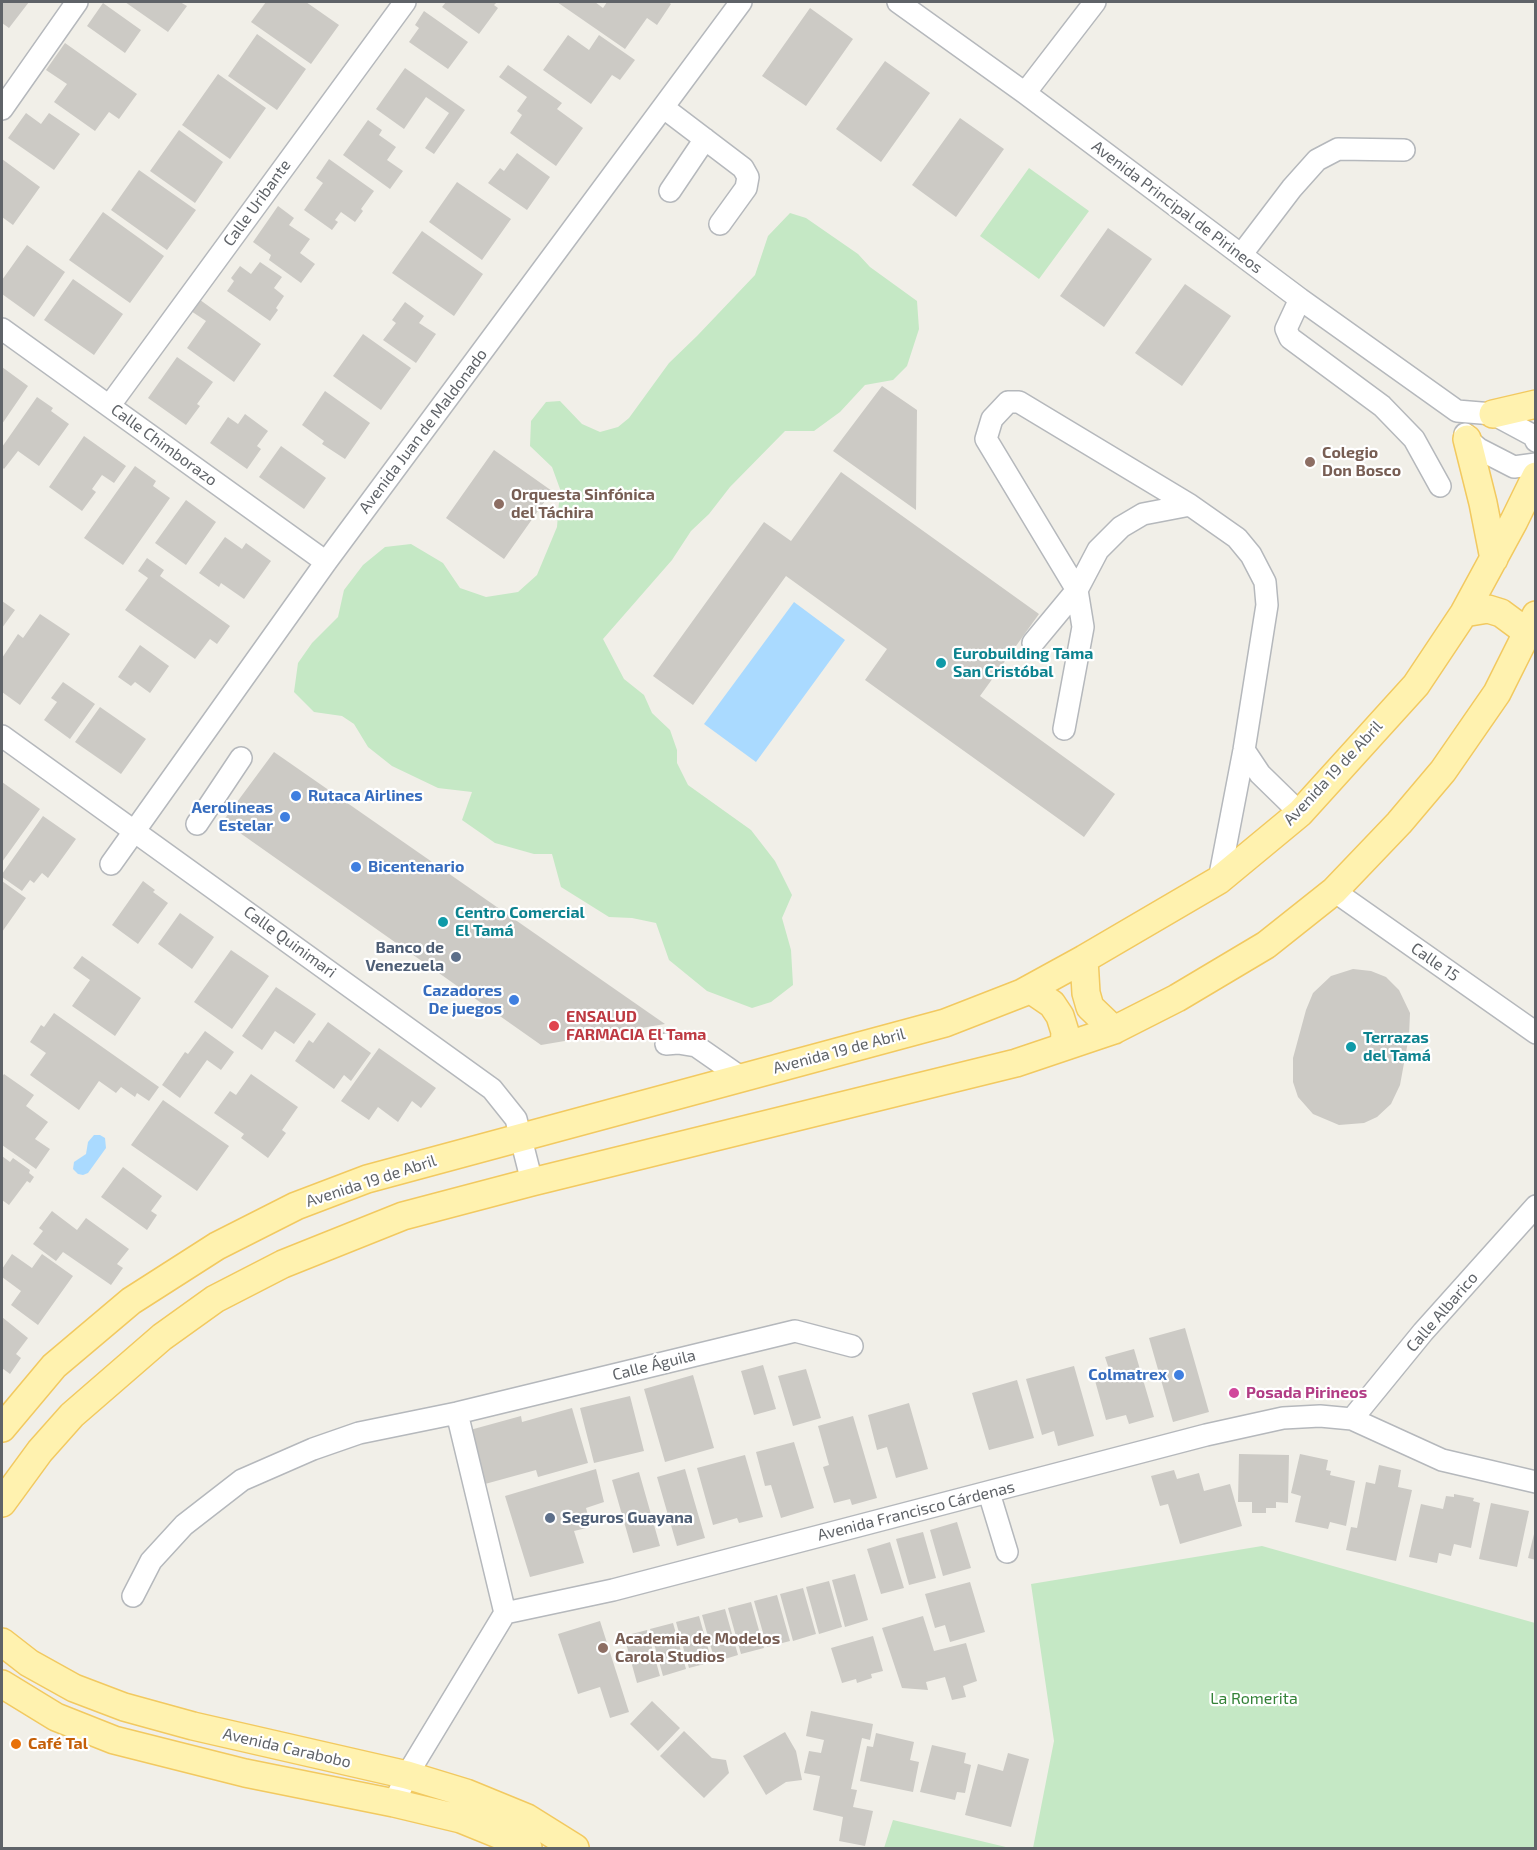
<!DOCTYPE html>
<meta charset="utf-8">
<style>
body{margin:0}
#map{position:relative;width:1537px;height:1850px;overflow:hidden;background:#f1efe8;font-family:"Exo 2",sans-serif}
canvas{display:block}
.frame{position:absolute;inset:0;border:3px solid #5f6368;pointer-events:none}
</style>
<div id="map">
<canvas width="1537" height="1850"></canvas>
<div class="frame"></div>
</div>
<script>
const g = document.querySelector('canvas').getContext('2d');
g.lineJoin = 'round';
function fillPath(path, color) {
  g.fillStyle = color;
  g.fill(path, 'evenodd');
}
function toPath(rows) {
  const path = new Path2D();
  for (const r of rows) {
    path.moveTo(r[0], r[1]);
    for (let i = 2; i < r.length; i += 2) path.lineTo(r[i], r[i + 1]);
  }
  return path;
}
function strokePath(path, color, width, dash) {
  g.strokeStyle = color;
  g.lineWidth = width;
  g.lineCap = dash ? 'butt' : 'round';
  g.setLineDash(dash || []);
  g.stroke(path);
}
function write(font, color, halo, rows, align = 'center') {
  g.font = font + ' "Exo 2",sans-serif';
  g.lineWidth = 4.5;
  g.setLineDash([]);
  g.textBaseline = 'middle';
  g.strokeStyle = halo;
  g.fillStyle = color;
  for (const [text, x, y, turn = 0] of rows) {
    g.save();
    g.translate(x, y);
    g.rotate((+turn || 0) * Math.PI / 180);
    g.textAlign = isNaN(turn) ? turn : align;
    if (halo) g.strokeText(text, 0, 0);
    g.fillText(text, 0, 0);
    g.restore();
  }
}
fillPath(toPath([
 [1029,168,1089,211,1039,279,980,236],
 [790,213,806,218,858,254,870,267,917,301,919,329,907,366,893,380,865,385,840,412,814,431,785,431,730,487,709,514,691,531,672,560,603,639,624,679,644,695,652,713,670,730,677,750,677,763,688,785,751,830,775,861,792,895,782,918,791,950,793,985,771,1002,752,1008,707,991,669,960,656,923,632,918,609,917,561,887,552,854,534,854,495,843,462,820,472,792,438,788,392,766,368,747,354,724,342,716,314,712,294,692,298,663,312,643,338,617,344,590,363,565,385,547,411,544,443,563,460,588,486,597,518,592,537,575,557,527,560,489,552,467,530,446,531,421,546,402,560,401,582,424,600,432,618,427,629,418,669,363,697,336,755,275,768,236],
 [1262,1546,1535,1623,1535,1848,1033,1848,1054,1741,1031,1584],
 [893,1820,1010,1848,884,1848]
]), '#c5e8c5');
fillPath(toPath([
 [794,602,845,640,756,762,704,724],
 [94,1135,100,1135,105,1138,106,1148,88,1173,83,1175,78,1174,73,1169,74,1162,86,1154,88,1142]
]), '#aadaff');
fillPath(toPath([
 [2,2,29,2,9,28,2,23],
 [125,2,180,2,187,6,168,32],
 [266,2,306,2,339,25,311,64,251,22],
 [446,2,497,2,494,5,498,8,479,34,442,7],
 [557,2,595,2,603,8,607,2,668,2,671,4,657,25,647,18,625,49],
 [103,3,141,30,125,53,87,26],
 [810,8,853,39,806,106,762,76],
 [424,11,468,42,448,69,409,42,419,28,415,25],
 [257,34,306,69,277,110,228,76],
 [568,35,589,50,599,35,635,60,620,80,612,75,591,104,543,70],
 [65,43,137,94,119,119,109,112,95,131,54,102,67,84,46,70],
 [885,61,930,93,881,162,836,129],
 [508,65,562,103,557,109,583,128,556,166,510,133,522,115,517,111,527,97,499,77],
 [405,68,465,110,434,154,425,148,449,113,426,97,404,129,376,109],
 [218,74,266,108,230,159,182,125],
 [26,113,41,124,49,113,80,134,54,170,8,138],
 [960,118,1004,149,956,217,912,185],
 [368,120,382,130,379,135,396,147,387,160,403,171,390,189,343,155],
 [179,130,223,162,195,203,150,171],
 [517,153,550,177,527,210,488,183,500,168,504,171],
 [2,159,40,187,13,225,2,217],
 [329,159,374,191,361,209,363,211,355,222,341,212,335,220,338,222,332,230,304,210,323,183,316,178],
 [139,170,196,210,167,250,111,210],
 [457,182,511,219,482,260,429,222],
 [278,206,294,218,289,225,310,239,300,253,315,264,301,283,269,260,271,255,253,242],
 [103,212,164,256,130,303,69,260],
 [1108,228,1152,259,1104,327,1060,296],
 [422,231,483,274,454,316,392,273],
 [27,245,65,272,34,317,2,294,2,280],
 [260,262,282,277,274,288,284,296,276,308,278,310,270,321,227,291,234,281,231,278,240,266,251,274],
 [73,279,123,314,94,355,44,320],
 [1185,284,1231,316,1182,386,1135,353],
 [196,297,261,344,234,382,187,348,206,321,188,309],
 [405,302,424,316,419,323,436,334,416,363,383,340,396,323,392,320],
 [363,334,411,368,381,410,333,376],
 [177,357,213,382,197,404,200,406,186,425,148,398],
 [2,367,28,386,2,424],
 [882,386,917,410,916,510,833,451],
 [325,391,370,423,345,459,322,444,324,441,302,425],
 [37,397,53,408,51,411,69,424,39,466,18,451,4,469,2,467,2,447],
 [245,414,268,431,257,446,261,449,247,469,210,443,228,417,238,424],
 [84,436,126,466,114,483,102,475,92,489,96,492,82,511,49,487],
 [281,446,326,478,304,509,259,477],
 [494,450,552,491,504,559,446,518],
 [135,466,156,481,153,486,170,498,123,565,84,538],
 [841,472,1039,614,980,696,1115,794,1084,837,865,680,887,649,786,576,693,705,653,676,764,522,791,541],
 [186,500,216,522,186,565,155,543],
 [225,537,242,549,246,543,271,561,244,599,221,583,219,587,199,573],
 [147,558,164,570,160,576,230,626,217,644,210,639,195,659,125,610,148,578,138,571],
 [2,601,15,610,2,628],
 [40,614,70,634,20,705,2,692,2,658,18,634,23,638],
 [140,645,169,666,150,693,135,682,131,686,118,677],
 [63,682,95,704,70,739,44,720,57,702,51,698],
 [100,707,146,739,121,774,75,742],
 [274,752,665,1024,541,1045,223,821],
 [2,782,40,809,2,862],
 [43,816,76,839,48,878,42,873,34,883,30,880,22,891,2,877,2,874],
 [2,881,26,898,2,932],
 [143,881,155,890,153,892,168,903,138,944,112,925],
 [180,913,214,937,192,969,158,944],
 [231,950,269,976,232,1029,194,1002],
 [82,956,141,998,115,1036,72,1006,90,980,73,968],
 [1353,969,1371,971,1386,977,1399,990,1410,1013,1409,1036,1400,1085,1391,1104,1377,1117,1364,1123,1339,1125,1313,1114,1298,1097,1293,1082,1293,1058,1306,1010,1313,993,1331,976],
 [276,987,316,1014,294,1044,275,1031,262,1050,242,1036],
 [54,1013,159,1087,149,1101,137,1093,135,1097,121,1087,116,1093,99,1081,79,1110,30,1075,46,1053,30,1042,41,1025,44,1027],
 [328,1022,371,1053,351,1081,344,1075,334,1089,295,1061,309,1040,313,1043],
 [205,1031,234,1052,221,1070,207,1060,180,1098,162,1085,185,1052,188,1054],
 [379,1048,436,1088,421,1108,412,1101,398,1122,378,1107,369,1120,341,1101],
 [4,1074,34,1095,26,1106,48,1122,35,1139,50,1149,36,1169,2,1145,2,1077],
 [251,1074,298,1107,282,1130,286,1133,268,1158,241,1138,244,1134,214,1113,230,1091,236,1095],
 [163,1100,229,1146,197,1191,131,1145],
 [2,1156,10,1162,13,1158,30,1170,29,1173,34,1177,30,1183,27,1181,9,1205,2,1200],
 [123,1167,162,1196,151,1211,157,1215,147,1230,101,1197],
 [52,1211,77,1230,86,1218,129,1249,117,1264,123,1268,111,1285,63,1252,56,1261,33,1244,43,1231,39,1228],
 [12,1254,32,1268,42,1254,73,1276,38,1325,11,1305,21,1291,2,1277,2,1269],
 [2,1317,28,1338,16,1354,21,1358,10,1374,2,1368],
 [1185,1328,1209,1412,1173,1422,1149,1338],
 [1134,1349,1154,1417,1129,1424,1126,1415,1106,1420,1094,1377,1110,1372,1105,1357],
 [763,1365,776,1409,754,1415,741,1371],
 [1074,1366,1094,1436,1058,1446,1054,1431,1042,1435,1026,1379],
 [806,1369,821,1418,793,1426,778,1376],
 [693,1375,714,1448,665,1462,644,1389],
 [1017,1380,1034,1438,989,1450,972,1393],
 [630,1396,644,1451,594,1463,580,1408],
 [909,1403,928,1469,896,1478,887,1447,877,1450,868,1415],
 [572,1408,588,1463,538,1477,536,1470,485,1484,470,1430,521,1416,522,1422],
 [853,1416,877,1498,852,1505,850,1499,834,1503,823,1467,829,1465,818,1426],
 [794,1442,814,1508,781,1518,771,1485,765,1486,756,1452],
 [1239,1454,1289,1455,1288,1503,1276,1502,1276,1508,1266,1508,1266,1513,1252,1513,1252,1502,1238,1502],
 [1300,1454,1328,1460,1326,1470,1331,1471,1330,1475,1355,1481,1346,1526,1330,1522,1328,1529,1295,1522,1301,1496,1291,1493],
 [745,1455,763,1517,739,1523,737,1518,713,1525,697,1468],
 [1379,1465,1401,1470,1398,1487,1412,1490,1396,1561,1346,1550,1351,1527,1357,1528,1366,1482,1375,1484],
 [596,1469,604,1502,586,1508,591,1527,574,1531,584,1563,530,1577,505,1496],
 [685,1469,705,1538,677,1546,657,1477],
 [1174,1470,1177,1479,1199,1473,1204,1491,1230,1484,1242,1526,1180,1544,1168,1504,1160,1506,1151,1476],
 [639,1472,660,1546,633,1553,612,1480],
 [1454,1494,1474,1498,1473,1501,1480,1503,1471,1548,1454,1544,1451,1556,1439,1553,1437,1563,1409,1557,1421,1504,1443,1509,1446,1496,1454,1497],
 [1491,1503,1529,1511,1517,1567,1479,1559],
 [957,1522,971,1568,943,1576,930,1530],
 [1535,1530,1536,1530,1536,1560,1528,1558],
 [923,1532,936,1578,909,1585,896,1539],
 [890,1542,904,1588,881,1594,867,1549],
 [855,1574,868,1620,845,1627,832,1580],
 [829,1581,842,1627,819,1634,806,1587],
 [970,1582,985,1632,950,1642,945,1625,935,1628,925,1594],
 [803,1588,816,1634,793,1641,780,1594],
 [777,1595,790,1641,767,1647,754,1601],
 [751,1602,764,1648,741,1654,728,1608],
 [725,1609,738,1655,715,1662,702,1615],
 [699,1616,712,1662,689,1668,676,1622],
 [923,1616,934,1651,966,1643,977,1681,963,1686,966,1697,952,1700,945,1677,926,1682,928,1690,902,1688,882,1628],
 [600,1621,629,1712,610,1718,600,1687,578,1694,558,1634],
 [673,1623,686,1669,663,1676,650,1629],
 [647,1630,660,1676,637,1683,624,1636],
 [873,1636,883,1671,871,1674,872,1678,857,1683,856,1679,842,1683,831,1648],
 [652,1701,680,1728,658,1751,630,1724],
 [811,1711,873,1724,870,1740,862,1738,851,1789,857,1790,853,1807,873,1811,865,1846,839,1841,843,1817,813,1810,820,1776,804,1773,809,1751,821,1753,824,1740,806,1736],
 [684,1731,712,1758,726,1760,729,1773,704,1798,660,1756],
 [785,1732,796,1751,802,1780,786,1782,766,1795,743,1756],
 [876,1733,914,1742,910,1760,919,1762,913,1792,860,1781,867,1746,873,1747],
 [932,1745,966,1753,964,1763,971,1765,965,1793,957,1792,955,1800,920,1792],
 [1008,1753,1029,1759,1011,1827,965,1815,978,1764,1003,1771]
]), '#cccac5');
const minor = toPath([
 [898,2,1025,93,1300,299,1457,411,1493,414,1534,436,1536,441],
 [1025,93,1095,2],
 [664,108,743,168,748,177,746,188,720,224],
 [2,109,77,2],
 [670,191,705,139],
 [1241,255,1292,188,1317,160,1338,149,1404,150],
 [1300,299,1286,329,1290,338,1382,406,1414,439,1440,486],
 [2,329,326,562],
 [1008,402,1019,402,1190,505,1143,514,1121,527,1098,550,1077,590,986,439,992,419,1008,402],
 [110,405,405,2],
 [1465,434,1467,439,1479,449,1514,467,1536,464],
 [1190,505,1237,538,1251,555,1265,582,1267,605,1244,750,1219,880],
 [1033,643,1077,590,1083,627,1064,729],
 [2,736,492,1089,516,1119,532,1182],
 [1244,750,1260,774,1300,813],
 [197,824,241,758],
 [111,864,326,562,741,2],
 [1334,891,1536,1033],
 [666,1044,678,1043,696,1046,742,1078],
 [457,1413,505,1613],
 [1352,1419,1423,1332,1536,1206],
 [989,1493,1007,1552],
 [133,1596,151,1561,184,1525,242,1480,313,1449,359,1433,457,1413,795,1331,852,1346],
 [394,1803,407,1775,505,1613,613,1590,1206,1435,1283,1418,1320,1416,1352,1419,1442,1460,1536,1482]
]);
const major = toPath([
 [1493,414,1536,404],
 [1467,439,1483,503,1494,559],
 [1464,613,1488,609,1501,613,1528,633],
 [1084,959,1086,993,1090,1007,1114,1030],
 [1030,989,1052,1004,1060,1016,1065,1032,1064,1046],
 [2,1428,54,1366,131,1301,217,1246,296,1206,367,1179,945,1023,1022,993,1084,959,1219,880,1300,813,1416,685,1464,613,1514,521,1536,476],
 [2,1503,40,1451,72,1415,162,1337,215,1299,283,1264,403,1216,532,1182,1016,1063,1114,1030,1177,998,1266,945,1334,891,1399,823,1443,771,1497,693,1536,615],
 [2,1642,29,1663,74,1688,124,1707,193,1726,407,1775,466,1793,527,1818,575,1848],
 [2,1684,56,1717,114,1740,245,1773,394,1803,461,1819,515,1841,528,1848]
]);
strokePath(minor, '#b5b8bc', 24);
strokePath(major, '#f2c960', 30);
strokePath(minor, '#fff', 21);
strokePath(major, '#fff2af', 27);
for (const [x, y, r, color] of [
 [1310,462,6,"#8d6e63"],
 [499,504,6,"#8d6e63"],
 [941,663,6,"#0f9aa8"],
 [296,796,6,"#3f7fe0"],
 [285,817,6,"#3f7fe0"],
 [356,867,6,"#3f7fe0"],
 [443,922,6,"#0f9aa8"],
 [456,957,6,"#5c6f8a"],
 [514,1000,6,"#3f7fe0"],
 [554,1026,6,"#e0444e"],
 [1351,1047,6,"#0f9aa8"],
 [1179,1375,6,"#3f7fe0"],
 [1234,1393,6,"#d1479c"],
 [550,1518,6,"#5c6f8a"],
 [603,1648,6,"#8d6e63"],
 [16,1744,6,"#e8710a"]
]) {
  const dot = new Path2D();
  dot.arc(x, y, r, 0, 2 * Math.PI);
  g.fillStyle = color;
  g.fill(dot);
  strokePath(dot, '#fff', 2);
}
write('16px', '#5f6368', '#fff', [
 ["Calle Uribante",257,203,-54],
 ["Avenida Principal de Pirineos",1177,207,37],
 ["Avenida Juan de Maldonado",423,431,-53],
 ["Calle Chimborazo",164,445,36],
 ["Avenida 19 de Abril",1333,773,-47],
 ["Calle Quinimari",290,942,36],
 ["Calle 15",1435,962,35],
 ["Avenida 19 de Abril",839,1051,-15],
 ["Avenida 19 de Abril",371,1181,-18],
 ["Calle Albarico",1442,1312,-49],
 ["Calle Águila",654,1365,-14],
 ["Avenida Francisco Cárdenas",916,1511,-14],
 ["Avenida Carabobo",287,1748,13]
]);
write('bold 16px', '#785e54', '#fff', [
 ["Colegio",1322,453],
 ["Don Bosco",1322,471],
 ["Orquesta Sinfónica",511,495],
 ["del Táchira",511,513],
 ["Academia de Modelos",615,1639],
 ["Carola Studios",615,1657]
], 'left');
write('bold 16px', '#0d838f', '#fff', [
 ["Eurobuilding Tama",953,654],
 ["San Cristóbal",953,672],
 ["Centro Comercial",455,913],
 ["El Tamá",455,931],
 ["Terrazas",1363,1038],
 ["del Tamá",1363,1056]
], 'left');
write('bold 16px', '#366cbe', '#fff', [
 ["Rutaca Airlines",308,796,"left"],
 ["Aerolineas",273,808],
 ["Estelar",273,826],
 ["Bicentenario",368,867,"left"],
 ["Cazadores",502,991],
 ["De juegos",502,1009],
 ["Colmatrex",1167,1375]
], 'right');
write('bold 16px', '#4e5e75', '#fff', [
 ["Banco de",444,948],
 ["Venezuela",444,966],
 ["Seguros Guayana",562,1518,"left"]
], 'right');
write('bold 16px', '#be3a42', '#fff', [
 ["ENSALUD",566,1017],
 ["FARMACIA El Tama",566,1035]
], 'left');
write('bold 16px', '#b23c85', '#fff', [
 ["Posada Pirineos",1246,1393]
], 'left');
write('16px', '#348238', '#fff', [
 ["La Romerita",1254,1699]
]);
write('bold 16px', '#c56008', '#fff', [
 ["Café Tal",28,1744]
], 'left');
</script>
